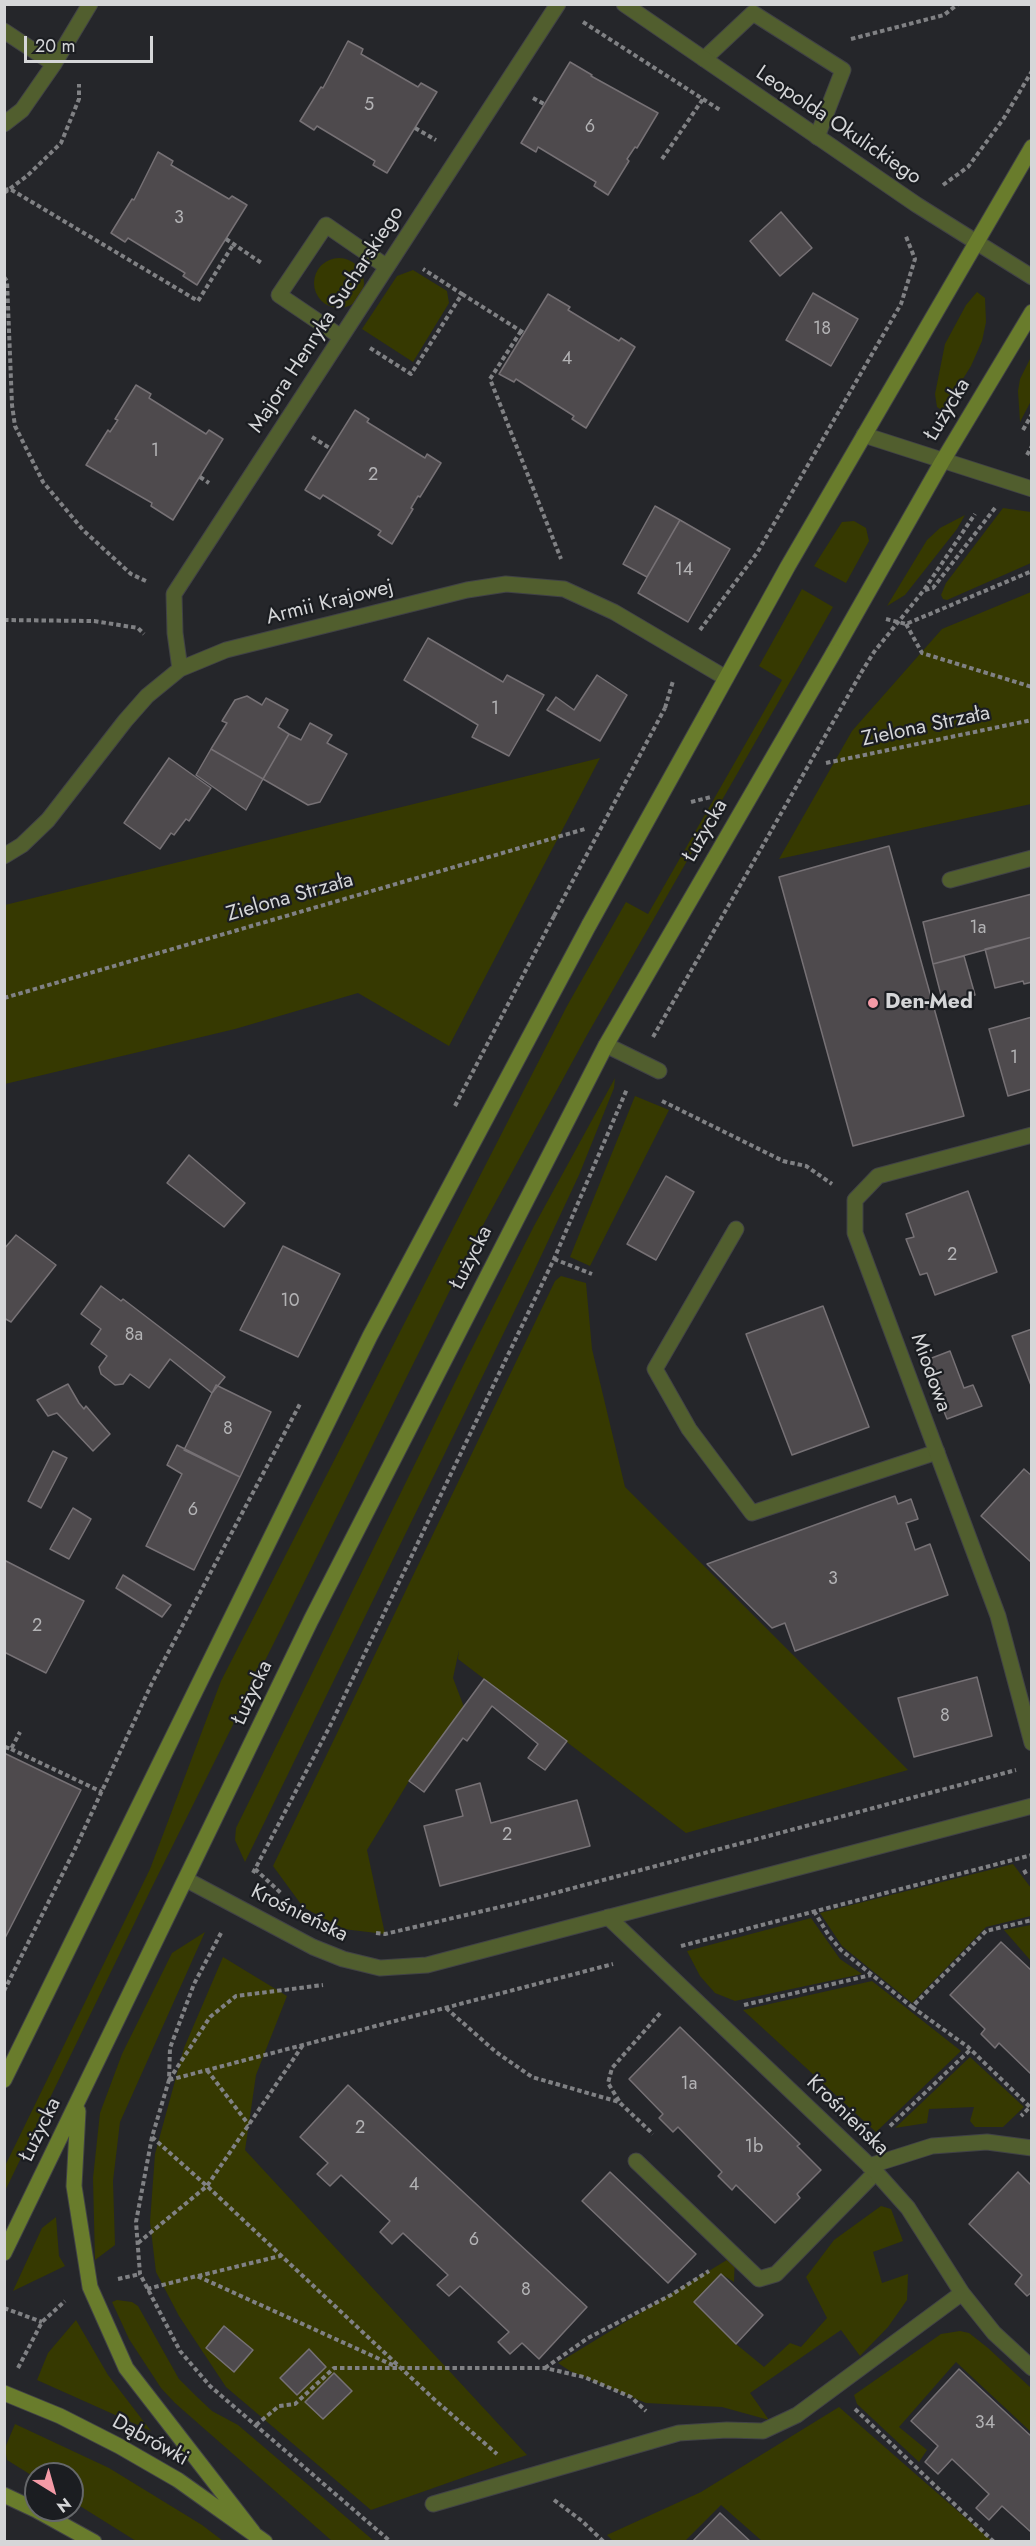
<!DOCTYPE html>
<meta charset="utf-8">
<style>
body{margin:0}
#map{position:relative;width:1036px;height:2546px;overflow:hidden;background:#25262a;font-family:Jost,sans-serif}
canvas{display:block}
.frame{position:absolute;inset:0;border:6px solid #d5d6d8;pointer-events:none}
.north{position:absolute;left:24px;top:2462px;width:60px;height:60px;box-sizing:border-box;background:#1b1d21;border:2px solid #65676a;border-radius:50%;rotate:143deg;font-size:16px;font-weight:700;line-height:24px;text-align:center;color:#d5d6d8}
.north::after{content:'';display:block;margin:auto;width:21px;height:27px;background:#f49aa6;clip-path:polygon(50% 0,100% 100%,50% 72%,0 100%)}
.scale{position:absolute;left:24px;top:36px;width:129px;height:27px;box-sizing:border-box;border:3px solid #d5d6d8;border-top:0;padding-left:8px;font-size:18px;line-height:21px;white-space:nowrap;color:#d5d6d8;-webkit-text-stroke:4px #1b1d21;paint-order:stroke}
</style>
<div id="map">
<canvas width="1036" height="2546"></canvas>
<div class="frame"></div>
<div class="north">N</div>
<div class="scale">20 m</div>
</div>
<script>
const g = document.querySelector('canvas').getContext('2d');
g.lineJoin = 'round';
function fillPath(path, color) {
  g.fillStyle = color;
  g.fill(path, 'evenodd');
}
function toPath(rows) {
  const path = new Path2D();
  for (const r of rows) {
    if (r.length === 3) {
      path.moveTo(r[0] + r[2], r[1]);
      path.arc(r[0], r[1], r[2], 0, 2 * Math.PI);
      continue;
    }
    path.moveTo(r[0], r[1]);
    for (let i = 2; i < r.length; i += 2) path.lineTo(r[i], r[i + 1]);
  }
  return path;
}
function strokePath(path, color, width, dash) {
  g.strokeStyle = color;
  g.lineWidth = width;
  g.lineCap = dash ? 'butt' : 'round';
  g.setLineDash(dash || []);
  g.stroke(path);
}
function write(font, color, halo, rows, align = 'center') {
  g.font = font + ' Jost,sans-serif';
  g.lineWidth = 4.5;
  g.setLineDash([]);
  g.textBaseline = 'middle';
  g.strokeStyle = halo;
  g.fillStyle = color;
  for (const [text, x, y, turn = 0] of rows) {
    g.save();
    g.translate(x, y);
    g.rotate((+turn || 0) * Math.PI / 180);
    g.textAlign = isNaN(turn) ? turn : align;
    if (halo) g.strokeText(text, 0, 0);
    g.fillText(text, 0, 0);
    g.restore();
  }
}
fillPath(toPath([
 [339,283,25],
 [413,270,447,291,449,303,413,362,362,329,397,276],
 [977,292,985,298,986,322,982,341,971,366,943,411,937,407,935,394,945,344,966,305],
 [1031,357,1031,401,1020,422,1018,391,1020,379],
 [1003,508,1031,512,1031,563,947,600,943,599,941,595,946,583],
 [965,515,957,529,905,595,887,606,927,540,940,528],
 [854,521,866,528,869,541,846,583,814,566,842,522],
 [802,589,833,607,587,1035,476,1238,151,1889,5,2191,5,2166,150,1869,221,1681,567,1006,626,902,648,914,782,680,759,666],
 [1031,592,1031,804,779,859,852,731,942,629],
 [600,758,449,1046,358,993,235,1029,5,1084,5,905],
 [615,1078,614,1088,579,1175,534,1271,245,1862,235,1840,236,1828,464,1364,534,1226],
 [635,1096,669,1110,590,1266,570,1257],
 [561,1276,586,1283,592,1349,625,1487,908,1770,686,1833,458,1659,459,1650,453,1678,464,1707,409,1781,367,1850,385,1934,343,1929,303,1907,273,1866,555,1281],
 [1013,1864,1031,1888,1031,1916,986,1927,912,2003,842,1946,820,1913],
 [811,1918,840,1959,862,1974,735,2001,715,1993,700,1976,687,1951],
 [1031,1925,1032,1925,1031,1961,1004,1930],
 [205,1932,120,2122,113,2181,115,2245,95,2260,93,2178,100,2113,122,2054,172,1953],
 [223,1957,287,1996,256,2075,245,2150,527,2455,371,2510,226,2387,179,2316,156,2272,150,2222,155,2154,184,2048],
 [872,1981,961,2051,876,2132,743,2010],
 [970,2057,1024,2107,1003,2127,975,2127,970,2121,974,2107,929,2109,927,2123,895,2128],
 [881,2206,891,2209,903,2241,873,2252,882,2283,908,2274,907,2300,888,2327,860,2356,841,2330,750,2393,769,2420,722,2407,646,2403,570,2371,558,2363,735,2255,734,2282,721,2274,694,2302,736,2344,764,2367,790,2343,801,2347,827,2318,806,2277,834,2240],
 [56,2217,59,2256,65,2266,13,2291,42,2228],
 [117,2300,132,2302,138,2306,179,2379,195,2395,212,2411,238,2425,374,2541,332,2541,175,2403,161,2388,129,2339,112,2302],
 [76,2320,108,2375,151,2431,37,2380,48,2353],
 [960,2331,969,2333,988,2348,1031,2388,1031,2432,956,2362,899,2427,927,2450,919,2462,857,2404,854,2395,941,2334],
 [839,2407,992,2541,762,2541,721,2505,685,2541,613,2541,607,2535,701,2492],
 [15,2424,109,2468,202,2525,223,2541,136,2541,72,2501,72,2474,36,2474,36,2478,7,2460,5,2448]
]), '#363901');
const building = toPath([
 [348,41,363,49,361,54,418,87,421,83,437,92,387,173,373,165,375,161,317,126,314,130,300,121,321,87,323,88,348,41],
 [570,62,592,75,591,76,658,113,637,148,635,147,627,159,629,161,608,195,594,186,596,182,538,147,536,152,521,143,570,62],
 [158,152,173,161,171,165,229,199,232,196,247,205,197,285,183,276,185,273,128,238,125,242,111,233,132,199,134,200,158,152],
 [781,212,812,248,780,276,750,241,781,212],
 [813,293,858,319,831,366,786,340,813,293],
 [548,294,570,307,568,310,619,341,621,338,635,347,586,428,572,419,574,416,516,379,514,382,499,374,548,294],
 [136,385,151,394,149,398,206,434,209,430,223,439,173,520,151,506,152,503,86,465,108,430,110,432,118,420,115,419,136,385],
 [355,410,369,419,367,422,425,458,427,454,441,463,420,497,418,496,411,508,413,509,392,544,378,535,381,531,323,495,320,499,305,490,355,410],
 [655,506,680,520,647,577,623,564,655,506],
 [680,520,730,549,688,622,638,593,680,520],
 [428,638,503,682,507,675,544,695,509,756,472,737,478,725,404,680,428,638],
 [597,675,627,695,600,741,547,710,556,697,574,710,597,675],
 [247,696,262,705,266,698,288,710,278,727,289,734,263,779,211,749,227,723,222,721,235,700,247,696],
 [310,723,332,735,327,743,347,754,320,802,308,805,263,779,289,734,301,740,310,723],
 [211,749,263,779,246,810,196,775,211,749],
 [169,758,211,788,189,821,186,819,174,835,171,833,160,849,124,823,169,758],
 [889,846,964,1116,853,1146,779,877,889,846],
 [1032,894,1032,937,933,964,923,922,1032,894],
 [1032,937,1032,982,1024,984,1023,981,995,988,985,949,1032,937],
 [964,956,975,995,943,1003,933,964,964,956],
 [1032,1017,1032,1089,1008,1096,989,1029,1032,1017],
 [189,1155,245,1203,224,1227,167,1183,189,1155],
 [666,1176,694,1192,656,1260,627,1244,666,1176],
 [968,1191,997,1272,935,1295,927,1273,920,1275,906,1239,914,1237,906,1214,968,1191],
 [16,1235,56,1265,11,1322,4,1318,4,1249,16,1235],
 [283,1246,340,1274,298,1357,240,1330,283,1246],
 [101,1286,121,1301,123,1299,225,1377,212,1393,170,1359,149,1388,130,1374,123,1384,115,1385,101,1374,99,1367,107,1356,91,1344,101,1329,81,1314,101,1286],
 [823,1306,869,1427,792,1455,746,1334,823,1306],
 [1032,1329,1032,1388,1012,1336,1032,1329],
 [950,1351,964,1388,973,1385,982,1406,947,1419,924,1361,950,1351],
 [68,1384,79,1403,84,1409,86,1406,110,1434,93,1451,57,1413,48,1416,37,1400,68,1384],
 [216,1385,271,1412,240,1477,184,1450,216,1385],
 [177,1445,240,1477,194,1570,146,1546,182,1474,167,1465,177,1445],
 [53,1451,67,1458,41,1508,28,1501,53,1451],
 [1024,1469,1032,1476,1032,1563,981,1516,1024,1469],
 [895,1496,898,1504,911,1499,918,1519,906,1523,915,1550,930,1544,948,1595,795,1651,785,1623,772,1628,707,1564,895,1496],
 [73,1508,91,1519,69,1559,50,1549,73,1508],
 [4,1560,84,1601,46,1673,4,1652,4,1560],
 [123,1575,171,1605,162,1617,116,1588,123,1575],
 [977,1677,992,1736,914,1757,898,1698,977,1677],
 [484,1679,567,1741,545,1770,528,1758,538,1744,492,1706,467,1741,463,1738,424,1792,409,1781,484,1679],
 [4,1753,81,1790,4,1940,4,1753],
 [480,1783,491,1823,577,1800,590,1846,440,1886,424,1826,463,1816,456,1790,480,1783],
 [1001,1942,1032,1971,1032,2075,999,2043,995,2048,981,2034,985,2029,950,1995,1001,1942],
 [680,2027,800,2144,797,2146,821,2170,797,2194,800,2198,775,2223,736,2185,732,2190,718,2176,722,2172,678,2127,673,2132,659,2118,663,2114,629,2079,680,2027],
 [348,2085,587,2307,539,2359,522,2343,510,2354,498,2342,509,2332,460,2286,449,2296,437,2285,448,2275,403,2233,392,2244,380,2232,390,2221,341,2175,330,2186,317,2174,328,2163,300,2137,348,2085],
 [610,2172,696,2254,668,2283,582,2201,610,2172],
 [1018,2172,1032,2186,1032,2292,1027,2296,1015,2284,1022,2275,969,2224,1018,2172],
 [721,2274,763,2315,736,2344,694,2302,721,2274],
 [224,2326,253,2350,234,2372,206,2348,224,2326],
 [309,2349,326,2367,297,2395,280,2378,309,2349],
 [959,2369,1032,2437,1032,2533,1002,2506,989,2520,976,2508,989,2494,952,2459,938,2474,925,2462,938,2446,911,2421,959,2369],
 [334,2373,352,2391,323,2419,305,2402,334,2373],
 [720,2513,751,2542,692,2542,720,2513]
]);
fillPath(building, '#4e4a4d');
strokePath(building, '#767175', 1.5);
const service = toPath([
 [704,59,753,13,843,70,817,137],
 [950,880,1032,858],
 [606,1045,659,1071],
 [736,1229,655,1369,689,1429,752,1513,937,1452],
 [636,2161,759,2279,776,2274,875,2173]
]);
const minor = toPath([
 [624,4,917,205,1032,277],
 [4,31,54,64],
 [4,124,22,110,54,64,90,4],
 [341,337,279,295,326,225,387,267],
 [864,435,1032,489],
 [180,669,175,633,174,594,558,4],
 [4,856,22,845,48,820,125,721,147,696,180,669,226,650,467,590,506,584,564,589,614,612,726,678],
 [1032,1135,878,1176,855,1200,855,1233,998,1616,1032,1743],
 [187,1880,313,1947,343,1959,380,1968,427,1965,1032,1806],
 [608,1917,874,2170,908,2208,962,2293,994,2333,1032,2368],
 [869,2166,932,2146,987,2142,1032,2148],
 [433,2504,679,2433,727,2430,763,2431,797,2415,962,2293]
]);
const secondary = toPath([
 [834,652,942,462,1032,312],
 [709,709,788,566,1032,147],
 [4,2080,370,1336,589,925],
 [78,2111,74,2186,90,2287,126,2368,253,2532],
 [4,2253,311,1620,606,1045,714,859],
 [4,2393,60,2416,119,2446,178,2480,265,2542],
 [4,2495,36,2510],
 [36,2510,94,2542]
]);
strokePath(service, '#414246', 17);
strokePath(minor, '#414246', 17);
strokePath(secondary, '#414246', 17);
strokePath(toPath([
 [583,22,720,110],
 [851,39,944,15,958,4],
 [533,98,544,104],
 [415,128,436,140],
 [662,159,703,99],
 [943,185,968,167,1004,118,1032,71],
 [4,190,10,189,198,301,233,245],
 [4,193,27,176,61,143,79,99,79,84],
 [226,239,263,264],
 [4,277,7,281,12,405,15,426,43,482,83,530,131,574,148,582],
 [462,294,524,333],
 [521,331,490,379,561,559],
 [370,348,411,374,462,294,423,269],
 [1023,430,1032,414],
 [312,437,331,449],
 [1027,455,1032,446],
 [200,477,209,483],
 [925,590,933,588,995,508],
 [886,619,906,624,1032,571],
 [4,620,94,621,138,628,144,634],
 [906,624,922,653,1032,687],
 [700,630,757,553,901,304,915,259,905,234],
 [861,673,874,652,924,590,975,514],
 [665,708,673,681],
 [826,763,1032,720],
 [691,802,711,797],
 [4,998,585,829],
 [653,1037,750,868],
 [662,1101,783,1161,806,1166,832,1184],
 [455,1106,554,916],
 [554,1259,592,1274],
 [5,1747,11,1749,20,1732],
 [11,1749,102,1792],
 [255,1869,282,1894],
 [1024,1870,1026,1874],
 [253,1873,331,1724,554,1259,627,1089],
 [814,1911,829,1936,841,1950,912,2007,986,1931,1032,1920],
 [221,1933,194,1984,170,2048,169,2080,152,2137,136,2222,140,2274,180,2351,210,2386,391,2542],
 [376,1933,385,1934,517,1903,1016,1770],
 [681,1946,1032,1855],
 [4,1991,75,1849,152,1683,301,1402],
 [744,2005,871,1975],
 [912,2007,968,2047,1030,2107,1021,2116],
 [446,2008,496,2052,532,2077,619,2102,653,2134],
 [207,2070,249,2125],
 [169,2080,613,1964],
 [169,2080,210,2017,236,1996,323,1985],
 [619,2101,608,2083,612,2068,662,2011],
 [890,2126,970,2050],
 [152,2137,207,2186,436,2401,497,2454],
 [138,2243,207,2186,303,2045],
 [198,2276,280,2256],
 [118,2279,140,2274],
 [147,2289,197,2276,397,2367],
 [4,2308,42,2322],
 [18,2368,42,2322,65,2301],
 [545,2368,588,2338,671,2295,709,2271],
 [855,2409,994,2542],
 [256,2425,279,2406,295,2404,334,2368,545,2368,584,2377,631,2397,646,2411],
 [554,2500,582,2521,604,2542]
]), '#808184', 4, [4.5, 3]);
strokePath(service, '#515e2e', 15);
strokePath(minor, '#515e2e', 15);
strokePath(secondary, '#697c2c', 15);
const secondaryBridge = toPath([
 [714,859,834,652],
 [589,925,709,709]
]);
strokePath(secondaryBridge, '#414246', 17, []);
strokePath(toPath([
 [750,868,861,673],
 [554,916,665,708]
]), '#808184', 4, [4.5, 3]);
strokePath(secondaryBridge, '#697c2c', 15);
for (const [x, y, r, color] of [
 [873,1003,6,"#f49aa6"]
]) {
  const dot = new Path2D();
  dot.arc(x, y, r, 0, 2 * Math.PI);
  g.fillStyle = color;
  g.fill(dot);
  strokePath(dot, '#1b1d21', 2);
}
write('18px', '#b3b3b5', null, [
 ["5",369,106],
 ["6",590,128],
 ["3",179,219],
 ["18",822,330],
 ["4",567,360],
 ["1",155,452],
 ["2",373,476],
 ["14",684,571],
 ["1",495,710],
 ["1a",978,929],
 ["1",1014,1059],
 ["2",952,1256],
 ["10",290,1302],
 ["8a",134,1336],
 ["8",228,1430],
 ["6",193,1511],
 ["3",833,1580],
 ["2",37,1627],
 ["8",945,1717],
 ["2",507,1836],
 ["1a",689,2085],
 ["2",360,2129],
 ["1b",754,2148],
 ["4",414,2186],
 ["6",474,2241],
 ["8",526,2291],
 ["34",985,2424]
]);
write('21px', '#d5d6d8', '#1b1d21', [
 ["Leopolda Okulickiego",838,126,34],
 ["Majora Henryka Sucharskiego",327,320,-57],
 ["Łużycka",948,410,-59],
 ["Armii Krajowej",330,603,-14],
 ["Zielona Strzała",926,727,-12],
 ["Łużycka",706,831,-60],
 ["Zielona Strzała",290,898,-16],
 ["Łużycka",472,1258,-63],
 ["Miodowa",930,1373,70],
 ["Łużycka",253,1693,-65],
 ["Krośnieńska",299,1914,26],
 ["Krośnieńska",847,2116,44],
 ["Łużycka",41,2130,-64],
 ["Dąbrówki",150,2441,29]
]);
write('bold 21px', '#d5d6d8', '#1b1d21', [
 ["Den-Med",885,1003]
], 'left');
</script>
